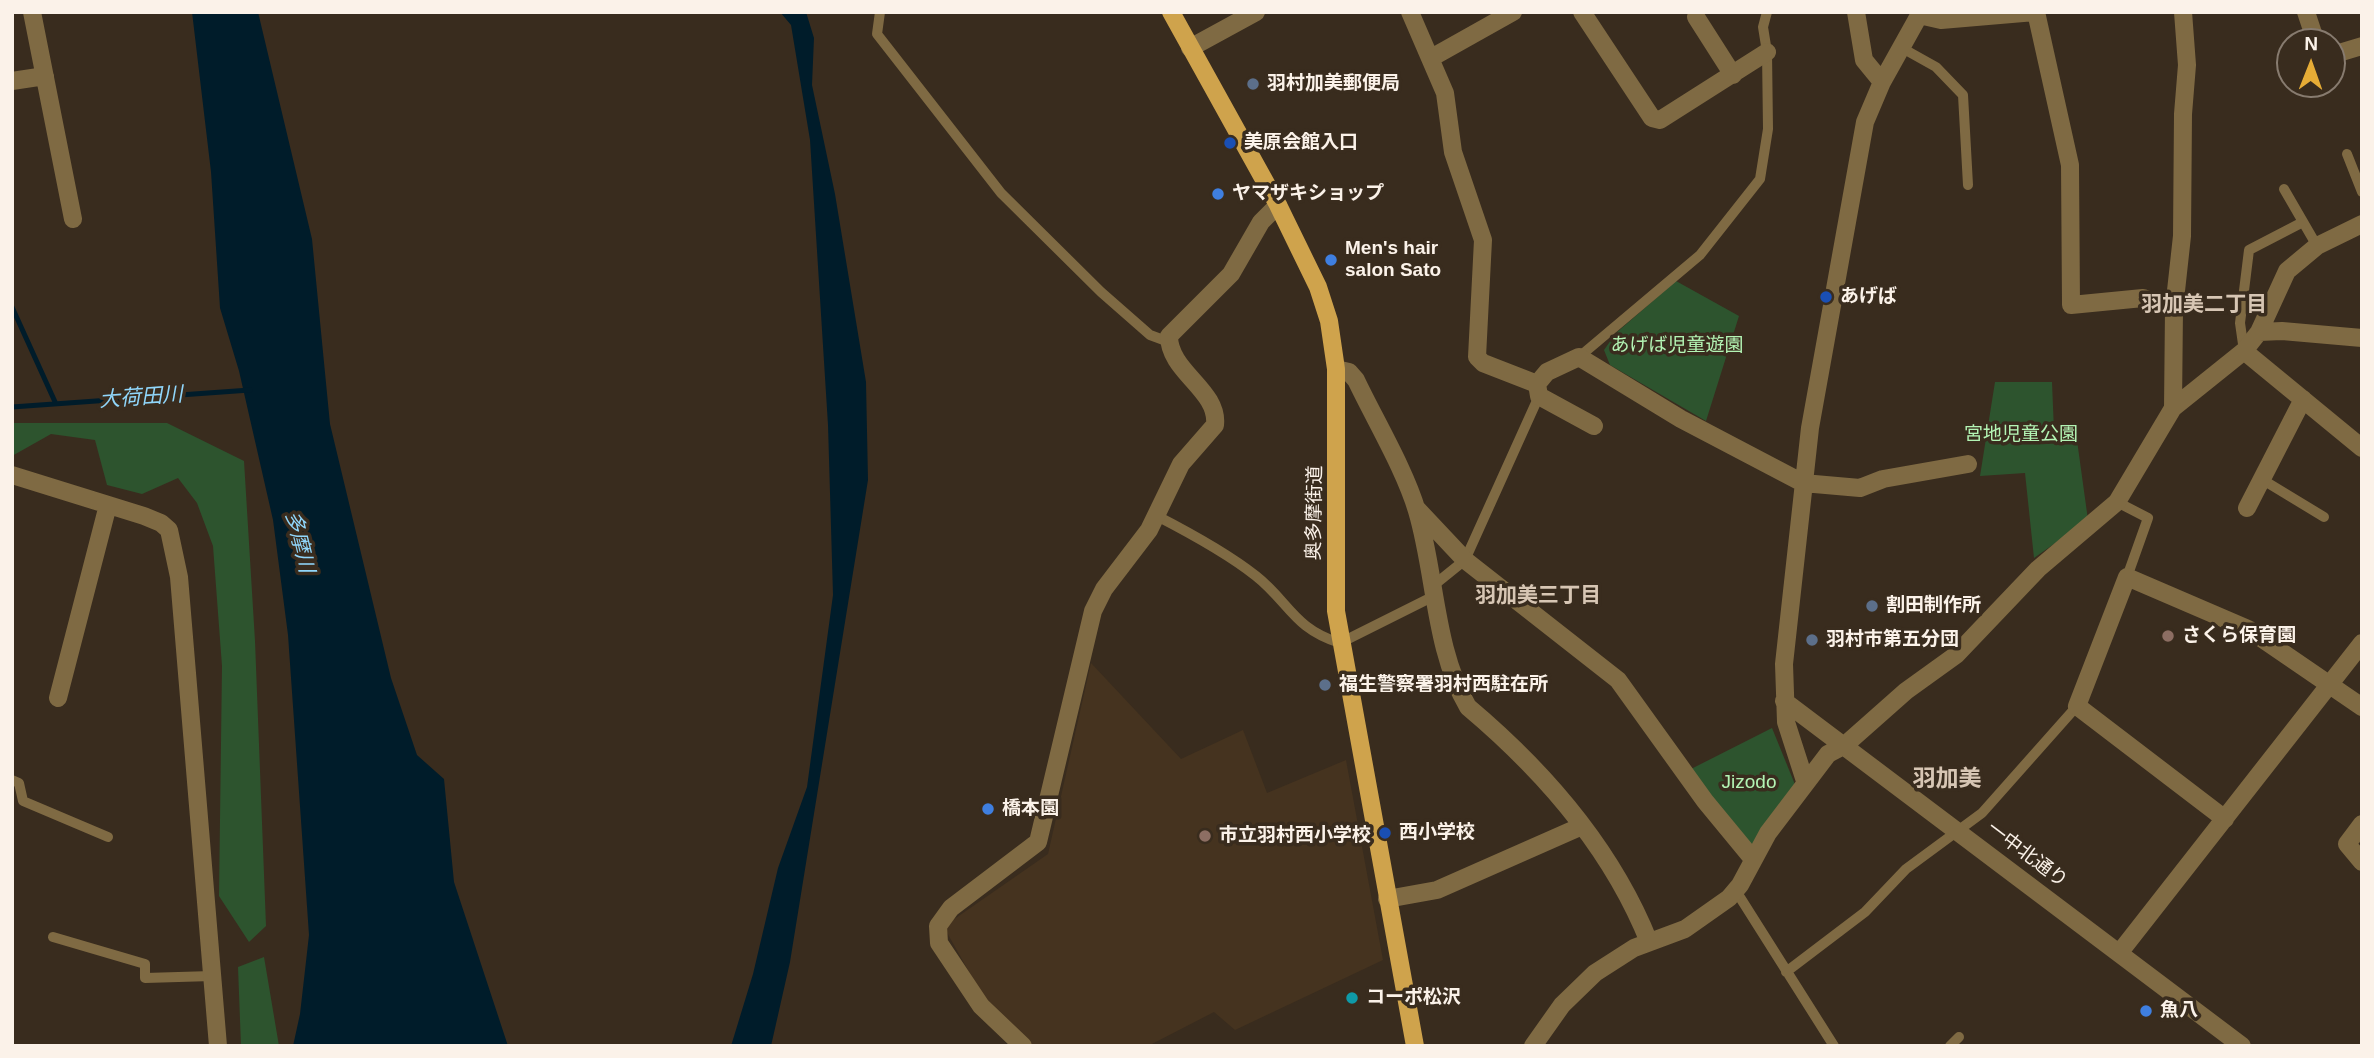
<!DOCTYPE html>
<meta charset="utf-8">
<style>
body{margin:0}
#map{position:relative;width:2374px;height:1058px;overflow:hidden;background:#392c1e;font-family:Helvetica,sans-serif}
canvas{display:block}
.frame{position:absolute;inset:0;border:14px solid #fbf2e9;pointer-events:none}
.north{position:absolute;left:2276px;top:28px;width:70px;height:70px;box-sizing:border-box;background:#392c1e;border:2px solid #877b6f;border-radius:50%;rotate:1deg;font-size:19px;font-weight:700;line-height:28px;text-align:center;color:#fbf2e9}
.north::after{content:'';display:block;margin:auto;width:24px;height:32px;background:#e6ac36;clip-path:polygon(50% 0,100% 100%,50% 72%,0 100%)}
</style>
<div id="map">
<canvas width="2374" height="1058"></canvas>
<div class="frame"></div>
<div class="north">N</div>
</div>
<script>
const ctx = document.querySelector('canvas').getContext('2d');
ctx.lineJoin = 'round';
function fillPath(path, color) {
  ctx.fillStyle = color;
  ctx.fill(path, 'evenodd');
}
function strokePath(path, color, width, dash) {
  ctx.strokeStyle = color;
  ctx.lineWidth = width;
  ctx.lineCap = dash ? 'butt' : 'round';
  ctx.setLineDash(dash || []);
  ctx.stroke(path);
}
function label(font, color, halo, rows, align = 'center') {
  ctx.font = font + ' Helvetica,"Noto Sans JP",sans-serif';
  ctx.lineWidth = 7;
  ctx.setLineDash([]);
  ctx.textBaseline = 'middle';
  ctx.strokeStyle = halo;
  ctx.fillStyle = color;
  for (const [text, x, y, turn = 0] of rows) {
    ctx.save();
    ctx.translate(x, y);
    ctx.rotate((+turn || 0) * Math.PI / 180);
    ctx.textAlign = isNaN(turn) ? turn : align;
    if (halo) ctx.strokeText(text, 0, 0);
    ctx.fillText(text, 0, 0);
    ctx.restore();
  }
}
fillPath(new Path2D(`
 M1091 663 1181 759 1243 730 1267 793 1346 760 1383 960 1235 1030 1214 1012 1148 1046H1031L987 1004 945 929 953 920 1048 854Z`), '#45331f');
fillPath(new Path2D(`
 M1676 281 1739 316 1706 421 1610 365 1604 350 1616 333Z
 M1995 382H2052L2054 431 2076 433 2088 520 2034 558 2025 473 1980 476Z
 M12 423H167L244 461 255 641 266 926 249 942 219 896 222 666 213 546 197 503 178 478 142 494 107 485 95 440 51 434 12 456Z
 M1772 728 1796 787 1748 850 1691 769Z
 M264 957 279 1046H241L238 967Z`), '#2d542e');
fillPath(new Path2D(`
 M192 12H258L312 239 330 424 391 678 417 755 444 779 454 882 508 1046H293L300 1014 309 935 288 635 273 520 239 371 220 308 211 172Z
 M780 12H806L814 38 812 85 835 194 866 382 868 480 790 962 771 1046H731L753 974 778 868 807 787 833 595 828 425 810 140 791 25Z`), '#001c2a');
strokePath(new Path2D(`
 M12 307 56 404
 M12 407 250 390`), '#001c2a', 5);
strokePath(new Path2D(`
 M880 12 877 34 1001 193 1101 292 1150 335 1169 342
 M1902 48 1936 67 1963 95 1968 185
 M2347 154 2362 192
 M2284 189 2317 246
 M2244 351 2240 323 2249 250 2303 222
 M1579 357 1700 255 1760 179 1768 129 1767 52 1763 27 1767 12
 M2263 480 2324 517
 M2117 502 2148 518 2127 577
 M1157 516C1190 533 1227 553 1256 576 1289 602 1294 629 1340 643L1436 595
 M1434 585 1465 560 1539 396
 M12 780 19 783 23 801 108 837
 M1736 891 1834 1046
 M53 937 145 964V978L212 976
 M1786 972 1865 912 1906 869 1982 813 2077 706
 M1950 1046 1959 1037`), '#7f6a43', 10);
strokePath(new Path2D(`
 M32 12 73 219
 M1410 12 1445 93 1453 152 1483 240 1477 357 1483 363 1537 384 1539 396 1594 426
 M1582 12 1652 118 1660 120 1767 52
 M1856 12 1864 60 1882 82
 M2036 12 2070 165 2071 305 2143 298 2174 309
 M2306 12 2316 42
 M1919 15 1941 20 2035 12
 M1696 17 1733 75
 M1190 48 1256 12
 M2332 55 2362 46
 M1431 58 1513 12
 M12 81 45 76
 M2259 332 2282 331 2362 338
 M2244 351 2362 448
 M1336 369 1349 372 1356 380C1375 420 1405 470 1417 511 1436 575 1434 649 1468 707 1544 771 1612 849 1649 942
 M1537 384 1547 372 1579 357 1681 419 1803 483 1860 488 1883 479 1968 464
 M2173 408 2174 309 2182 236 2183 114 2187 65 2183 12
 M12 475 144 516 161 523 169 530 179 577 218 1046
 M2247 508 2303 399
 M1417 509 1465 560 1618 680 1705 801 1752 858
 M58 698 108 505
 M1784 701 2242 1046
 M1805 781 1786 722 1784 664 1810 428 1865 122 1882 82 1921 12
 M2225 819 2077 706 2127 577 2248 629 2362 707
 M2362 824 2347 844 2362 862
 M1387 899 1437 890 1582 826
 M2120 952 2362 643
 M1023 1046 981 1006 939 943 938 926 951 908 1038 842 1093 611 1104 589 1149 530 1181 464 1215 425C1219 390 1169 372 1169 336L1231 274 1261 222 1278 205
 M1533 1046 1562 1005 1595 973 1634 948 1685 929 1729 898 1740 885 1768 833 1828 754 1845 745 1906 691 1956 655 2038 569 2117 502 2173 408 2244 351 2259 332 2287 271 2317 246 2362 224`), '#7f6a43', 18);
strokePath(new Path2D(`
 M1171 12 1278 205 1318 287 1329 321 1336 369V611L1415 1046`), '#cfa34c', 18);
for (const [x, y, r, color] of [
 [1253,84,7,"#5c6f8a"],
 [1230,143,7,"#1a4fb4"],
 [1218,194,7,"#3f7fe0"],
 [1331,260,7,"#3f7fe0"],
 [1826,297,7,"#1a4fb4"],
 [1872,606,7,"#5c6f8a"],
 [2168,636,7,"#8d6e63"],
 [1812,640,7,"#5c6f8a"],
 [1325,685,7,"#5c6f8a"],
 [988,809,7,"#3f7fe0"],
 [1385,833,7,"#1a4fb4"],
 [1205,836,7,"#8d6e63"],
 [1352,998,7,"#0f9aa8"],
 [2146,1011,7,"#3f7fe0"]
]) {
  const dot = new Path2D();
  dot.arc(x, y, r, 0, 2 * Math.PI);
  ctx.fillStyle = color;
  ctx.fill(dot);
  strokePath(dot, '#392c1e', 2.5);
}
label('bold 19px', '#fbf2e9', '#392c1e', [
 ["羽村加美郵便局",1267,84],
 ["美原会館入口",1244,143],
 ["ヤマザキショップ",1232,194],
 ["Men's hair",1345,249],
 ["salon Sato",1345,271],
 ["あげば",1840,297],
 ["割田制作所",1886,606],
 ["さくら保育園",2182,636],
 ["羽村市第五分団",1826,640],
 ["福生警察署羽村西駐在所",1339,685],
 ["橋本園",1002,809],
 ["西小学校",1399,833],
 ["市立羽村西小学校",1219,836],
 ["コーポ松沢",1366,998],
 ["魚八",2160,1011]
], 'left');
label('19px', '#b3f4b4', '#392c1e', [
 ["あげば児童遊園",1677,346],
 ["宮地児童公園",2021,435],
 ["Jizodo",1749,783]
]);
label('19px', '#fbf2e9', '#392c1e', [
 ["奥多摩街道",1315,513,-89],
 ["一中北通り",2027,855,37]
]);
label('bold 21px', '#d7c6b4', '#392c1e', [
 ["羽加美二丁目",2204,305],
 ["羽加美三丁目",1538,596]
]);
label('italic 21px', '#90d6fa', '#392c1e', [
 ["大荷田川",141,398,-4],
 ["多摩川",299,542,76]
]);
label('bold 23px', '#d7c6b4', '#392c1e', [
 ["羽加美",1947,780]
]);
</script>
